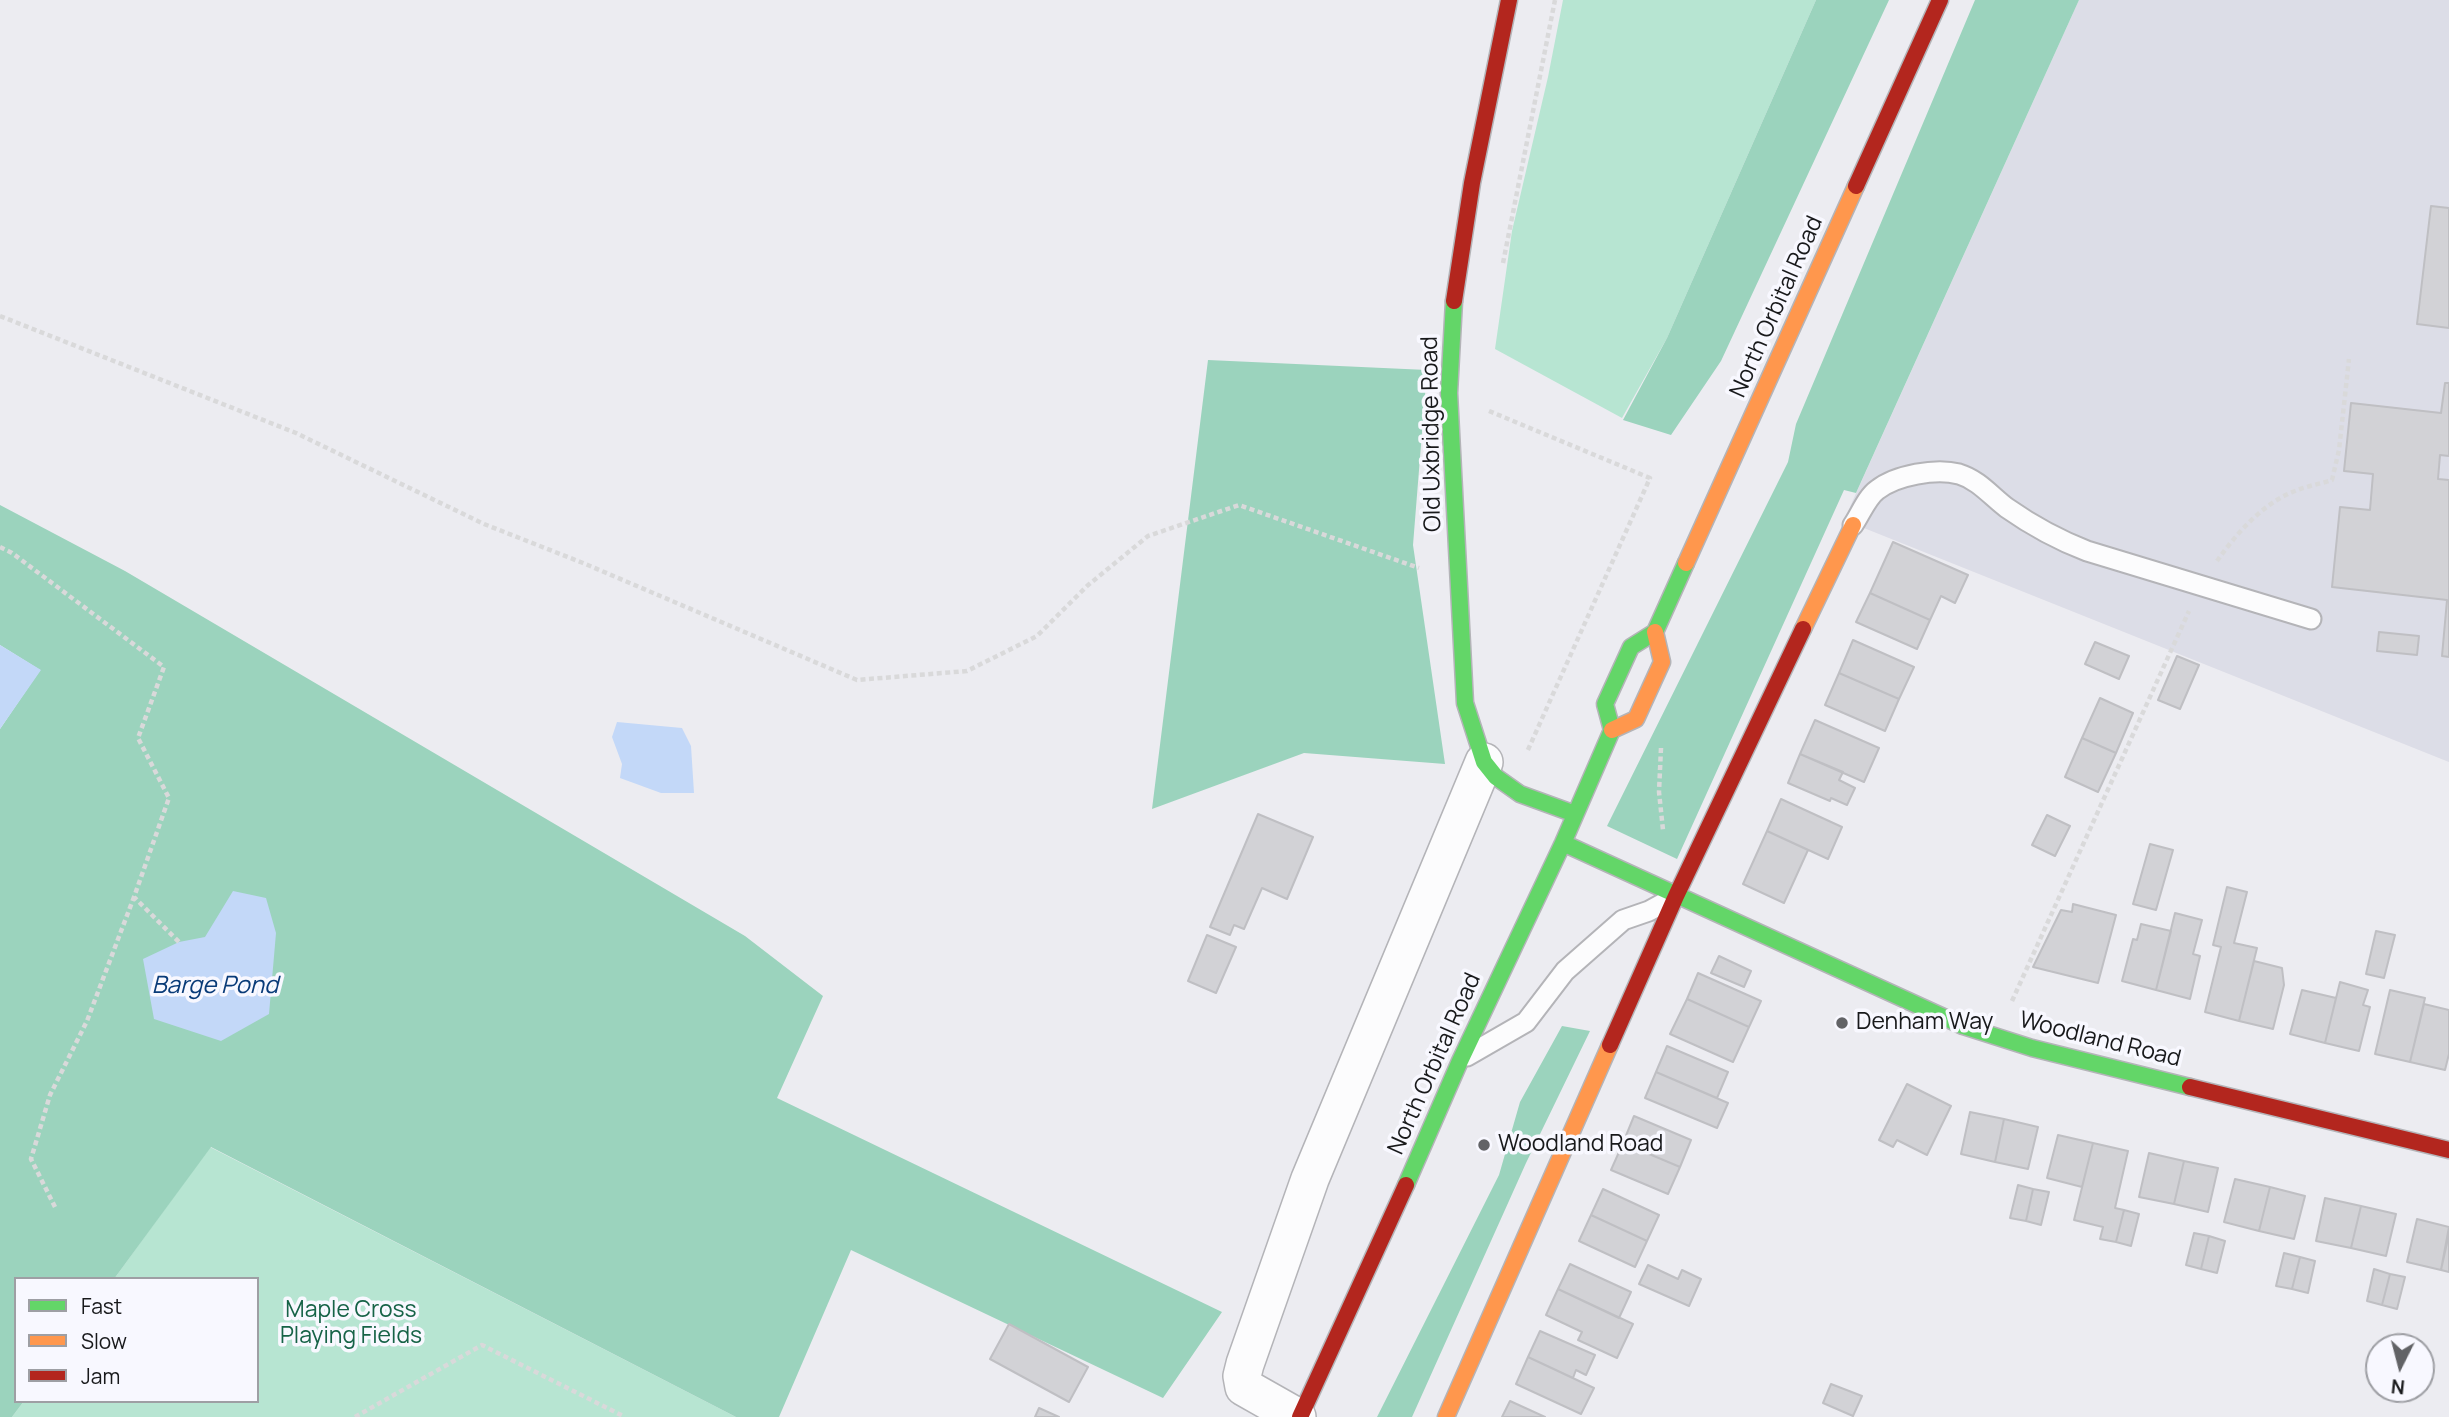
<!DOCTYPE html>
<style>
body{margin:0}
#map{position:relative;width:2449px;height:1417px;overflow:hidden;background:#ececf1;font-family:Manrope,sans-serif}
canvas{display:block}
.legend{position:absolute;left:14px;top:1277px;width:245px;height:126px;box-sizing:border-box;background:#f8f8ff;border:2px solid #9e9fa4;margin:0;padding:9px 12px;list-style:none;font-size:21px;color:#18191b}
.legend li{display:flex;align-items:center;gap:14px;height:35px}
.legend b{width:35px;border:2px solid #9e9fa4}
.north{position:absolute;left:2365px;top:1333px;width:70px;height:70px;box-sizing:border-box;background:#f8f8ff;border:2px solid #9e9fa4;border-radius:50%;rotate:186deg;font-size:19px;font-weight:700;line-height:28px;text-align:center;color:#18191b}
.north::after{content:'';display:block;margin:auto;width:24px;height:32px;background:#626366;clip-path:polygon(50% 0,100% 100%,50% 72%,0 100%)}
</style>
<div id="map">
<canvas width="2449" height="1417"></canvas>
<ul class="legend">
<li><b style="height:9px;background:#63d668"></b>Fast</li>
<li><b style="height:9px;background:#ff974d"></b>Slow</li>
<li><b style="height:9px;background:#b3261e"></b>Jam</li>
</ul>
<div class="north">N</div>
</div>
<script>
const ctx = document.querySelector('canvas').getContext('2d');
ctx.lineJoin = 'round';
function fillPath(path, color) {
  ctx.fillStyle = color;
  ctx.fill(path, 'evenodd');
}
function strokePath(path, color, width, dash) {
  ctx.strokeStyle = color;
  ctx.lineWidth = width;
  ctx.lineCap = dash ? 'butt' : 'round';
  ctx.setLineDash(dash || []);
  ctx.stroke(path);
}
function label(font, color, halo, rows, align = 'center') {
  ctx.font = font + ' Manrope,sans-serif';
  ctx.lineWidth = 7;
  ctx.setLineDash([]);
  ctx.textBaseline = 'middle';
  ctx.strokeStyle = halo;
  ctx.fillStyle = color;
  for (const [text, x, y, turn = 0] of rows) {
    ctx.save();
    ctx.translate(x, y);
    ctx.rotate((+turn || 0) * Math.PI / 180);
    ctx.textAlign = isNaN(turn) ? turn : align;
    if (halo) ctx.strokeText(text, 0, 0);
    ctx.fillText(text, 0, 0);
    ctx.restore();
  }
}
fillPath(new Path2D(`
 M2079 0H2449V762L1844 520Z`), '#dcdde7');
fillPath(new Path2D(`
 M1563 0H1816L1667 338 1622 418 1495 349 1512 231 1548 77Z
 M210 1147 736 1417H12L24 1401H257V1279H114Z`), '#b7e5d2');
fillPath(new Path2D(`
 M1816 0H1889L1721 361 1671 435 1623 420 1667 338Z
 M1975 0H2079L1856 493 1844 490 1677 859 1607 826 1788 462 1796 424Z
 M1208 360 1427 370 1413 545 1445 764 1304 753 1152 809Z
 M0 505 125 571 745 936 823 996 777 1098 1222 1312 1163 1398 851 1250 779 1417H736L211 1147 114 1279H16V1401H24L12 1417H0V729L40 670 0 645Z
 M1562 1026 1590 1031 1526 1163 1412 1417H1377L1499 1175 1520 1102Z`), '#9bd3bd');
fillPath(new Path2D(`
 M0 645 41 670 0 729Z
 M617 722 682 728 691 746 694 793H661L620 778 622 764 612 737Z
 M233 891 266 898 276 933 269 1014 221 1041 154 1019 143 959 179 942 205 937Z`), '#c3d8f8');
const building = new Path2D(`
 M2431 206 2449 208V328L2417 324Z
 M2445 383H2449V456L2440 455 2438 479 2449 480V657L2442 656 2447 600 2332 587 2340 507 2370 510 2373 474 2344 471 2351 403 2441 413Z
 M1893 542 1968 575 1955 603 1941 596 1930 620 1870 593Z
 M1870 593 1930 620 1917 649 1856 622Z
 M2379 632 2419 636 2417 655 2377 651Z
 M1853 640 1914 667 1899 699 1839 673Z
 M2095 642 2129 656 2119 679 2085 664Z
 M2177 656 2199 665 2180 709 2158 700Z
 M1839 673 1899 699 1885 731 1825 705Z
 M2100 698 2133 713 2116 753 2082 738Z
 M1815 720 1879 748 1864 782 1800 754Z
 M2082 738 2116 753 2098 792 2065 777Z
 M1800 754 1843 772 1839 780 1855 788 1847 805 1831 798 1830 801 1788 783Z
 M1781 799 1842 827 1828 859 1767 831Z
 M1258 814 1313 837 1287 899 1262 888 1244 929 1234 925 1230 935 1210 927Z
 M2047 815 2070 826 2055 856 2032 845Z
 M1767 831 1808 850 1784 903 1743 884Z
 M2150 844 2173 850 2156 910 2133 904Z
 M2227 887 2247 892 2234 943 2257 948 2239 1021 2205 1012 2221 947 2213 945Z
 M2073 904 2116 915 2098 983 2033 967 2061 910 2072 912Z
 M2175 913 2202 920 2193 954 2200 956 2190 999 2156 990Z
 M2141 924 2171 931 2156 990 2122 981 2133 939 2137 940Z
 M2376 931 2395 935 2384 978 2366 974Z
 M1207 935 1236 947 1216 993 1188 981Z
 M1719 956 1751 971 1744 987 1711 973Z
 M2254 961 2282 968 2284 985 2273 1029 2239 1021Z
 M1698 973 1761 1001 1749 1027 1687 999Z
 M2340 982 2368 990 2363 1005 2370 1007 2359 1051 2325 1043Z
 M2302 990 2336 998 2325 1043 2290 1034Z
 M2390 990 2425 998 2410 1062 2375 1054Z
 M1687 999 1749 1027 1733 1062 1670 1034Z
 M2424 1004 2449 1010V1054L2445 1070 2410 1062Z
 M1667 1046 1728 1072 1717 1098 1656 1072Z
 M1656 1072 1728 1103 1717 1128 1645 1098Z
 M1907 1084 1951 1106 1927 1155 1897 1140 1893 1147 1879 1140Z
 M1970 1112 2004 1119 1995 1162 1961 1154Z
 M1634 1116 1691 1140 1680 1167 1623 1143Z
 M2004 1119 2038 1127 2028 1169 1995 1162Z
 M2058 1135 2093 1143 2082 1187 2047 1178Z
 M1623 1143 1680 1167 1668 1194 1611 1170Z
 M2093 1143 2128 1151 2115 1208 2124 1210 2116 1242 2100 1239 2103 1227 2074 1220Z
 M2149 1153 2184 1161 2174 1204 2139 1197Z
 M2184 1161 2218 1168 2208 1212 2174 1204Z
 M2235 1179 2270 1187 2259 1231 2224 1222Z
 M2018 1185 2033 1189 2026 1221 2010 1218Z
 M2270 1187 2305 1196 2294 1239 2259 1231Z
 M1603 1189 1659 1215 1647 1241 1591 1215Z
 M2033 1189 2049 1192 2041 1225 2026 1221Z
 M2325 1198 2361 1206 2351 1248 2316 1241Z
 M2361 1206 2396 1214 2386 1256 2351 1248Z
 M2124 1210 2139 1214 2131 1246 2116 1242Z
 M1591 1215 1647 1241 1635 1267 1579 1241Z
 M2417 1219 2449 1227 2441 1270 2407 1262Z
 M2194 1233 2209 1236 2201 1269 2186 1265Z
 M2449 1234V1272L2441 1270Z
 M2209 1236 2225 1241 2217 1273 2201 1269Z
 M2284 1253 2300 1257 2292 1289 2276 1286Z
 M2300 1257 2315 1261 2308 1293 2292 1289Z
 M1570 1264 1631 1292 1619 1318 1558 1289Z
 M1648 1265 1678 1279 1682 1270 1701 1279 1689 1306 1639 1284Z
 M2374 1269 2390 1274 2382 1305 2367 1301Z
 M2390 1274 2405 1277 2397 1309 2382 1305Z
 M1558 1289 1633 1324 1617 1358 1578 1340 1582 1332 1546 1315Z
 M1009 1324 1088 1367 1069 1402 990 1359Z
 M1540 1331 1595 1355 1586 1375 1576 1370 1573 1378 1528 1357Z
 M1528 1357 1594 1388 1581 1414 1516 1384Z
 M1831 1384 1862 1396 1853 1416 1823 1403Z
 M1510 1401 1545 1417H1502Z
 M1039 1408 1059 1417H1035Z`);
fillPath(building, '#d2d2d6');
strokePath(building, '#bfbfc3', 2);
const lane = new Path2D(`
 M1853 525C1860 515 1867 497 1877 490 1896 475 1936 468 1959 474 1979 480 1992 497 2007 508 2034 527 2056 539 2087 551L2311 619
 M1467 1056 1526 1022 1565 971 1623 920 1649 911 1669 900`);
const street = new Path2D(`
 M1297 1417 1244 1387 1242 1376 1245 1364 1310 1179 1484 762`);
const fast = new Path2D(`
 M1454 301 1449 393 1465 703 1484 762 1496 777 1520 794 1575 814
 M1563 843 1963 1026 2032 1048 2190 1087
 M1406 1185 1460 1061 1563 843 1612 730 1605 704 1631 647 1655 632 1686 563`);
const slow = new Path2D(`
 M1686 563 1856 186
 M1803 629 1853 525
 M1612 730 1636 719 1662 662 1655 632
 M1446 1417 1610 1045`);
const jam = new Path2D(`
 M1856 186 1940 0
 M1454 301 1472 183 1509 0
 M1610 1045 1676 896 1803 629
 M2190 1087 2449 1150
 M1300 1417 1406 1185`);
strokePath(lane, '#b4b4b8', 23);
strokePath(street, '#b4b4b8', 40);
strokePath(fast, '#b4b4b8', 19);
strokePath(slow, '#b4b4b8', 19);
strokePath(jam, '#b4b4b8', 19);
strokePath(new Path2D(`
 M1503 263 1555 0
 M0 316 296 433 484 524 583 563 857 680 967 671 1037 636 1087 586 1148 536 1239 505 1419 568
 M1489 411 1650 478 1527 752
 M0 547 12 553 164 667 138 738 169 798 134 897 179 942
 M2217 561C2236 534 2263 503 2295 491 2307 486 2320 484 2332 480L2339 450 2349 359
 M1661 748 1659 792 1663 830
 M2012 1001 2189 611
 M55 1207 31 1159 50 1095 87 1021 134 897
 M355 1417 482 1345 625 1417`), '#d9d9da', 4.5, [5, 3.5]);
strokePath(lane, '#fcfcfd', 19);
strokePath(street, '#fcfcfd', 37);
strokePath(fast, '#63d668', 16);
strokePath(slow, '#ff974d', 16);
strokePath(jam, '#b3261e', 16);
for (const [x, y, r, color] of [
 [1842,1023,7,"#626366"],
 [1484,1145,7,"#626366"]
]) {
  const dot = new Path2D();
  dot.arc(x, y, r, 0, 2 * Math.PI);
  ctx.fillStyle = color;
  ctx.fill(dot);
  strokePath(dot, '#f8f8ff', 2.5);
}
label('23px', '#18191b', '#f8f8ff', [
 ["North Orbital Road",1777,307,-66],
 ["Old Uxbridge Road",1432,434,-91],
 ["Woodland Road",2100,1040,14],
 ["North Orbital Road",1435,1064,-66]
]);
label('23px', '#18191b', '#f8f8ff', [
 ["Denham Way",1856,1023],
 ["Woodland Road",1498,1145]
], 'left');
label('23px', '#166347', '#f8f8ff', [
 ["Maple Cross",351,1311],
 ["Playing Fields",351,1337]
]);
label('italic 24px', '#093b78', '#f8f8ff', [
 ["Barge Pond",215,986]
]);
</script>
